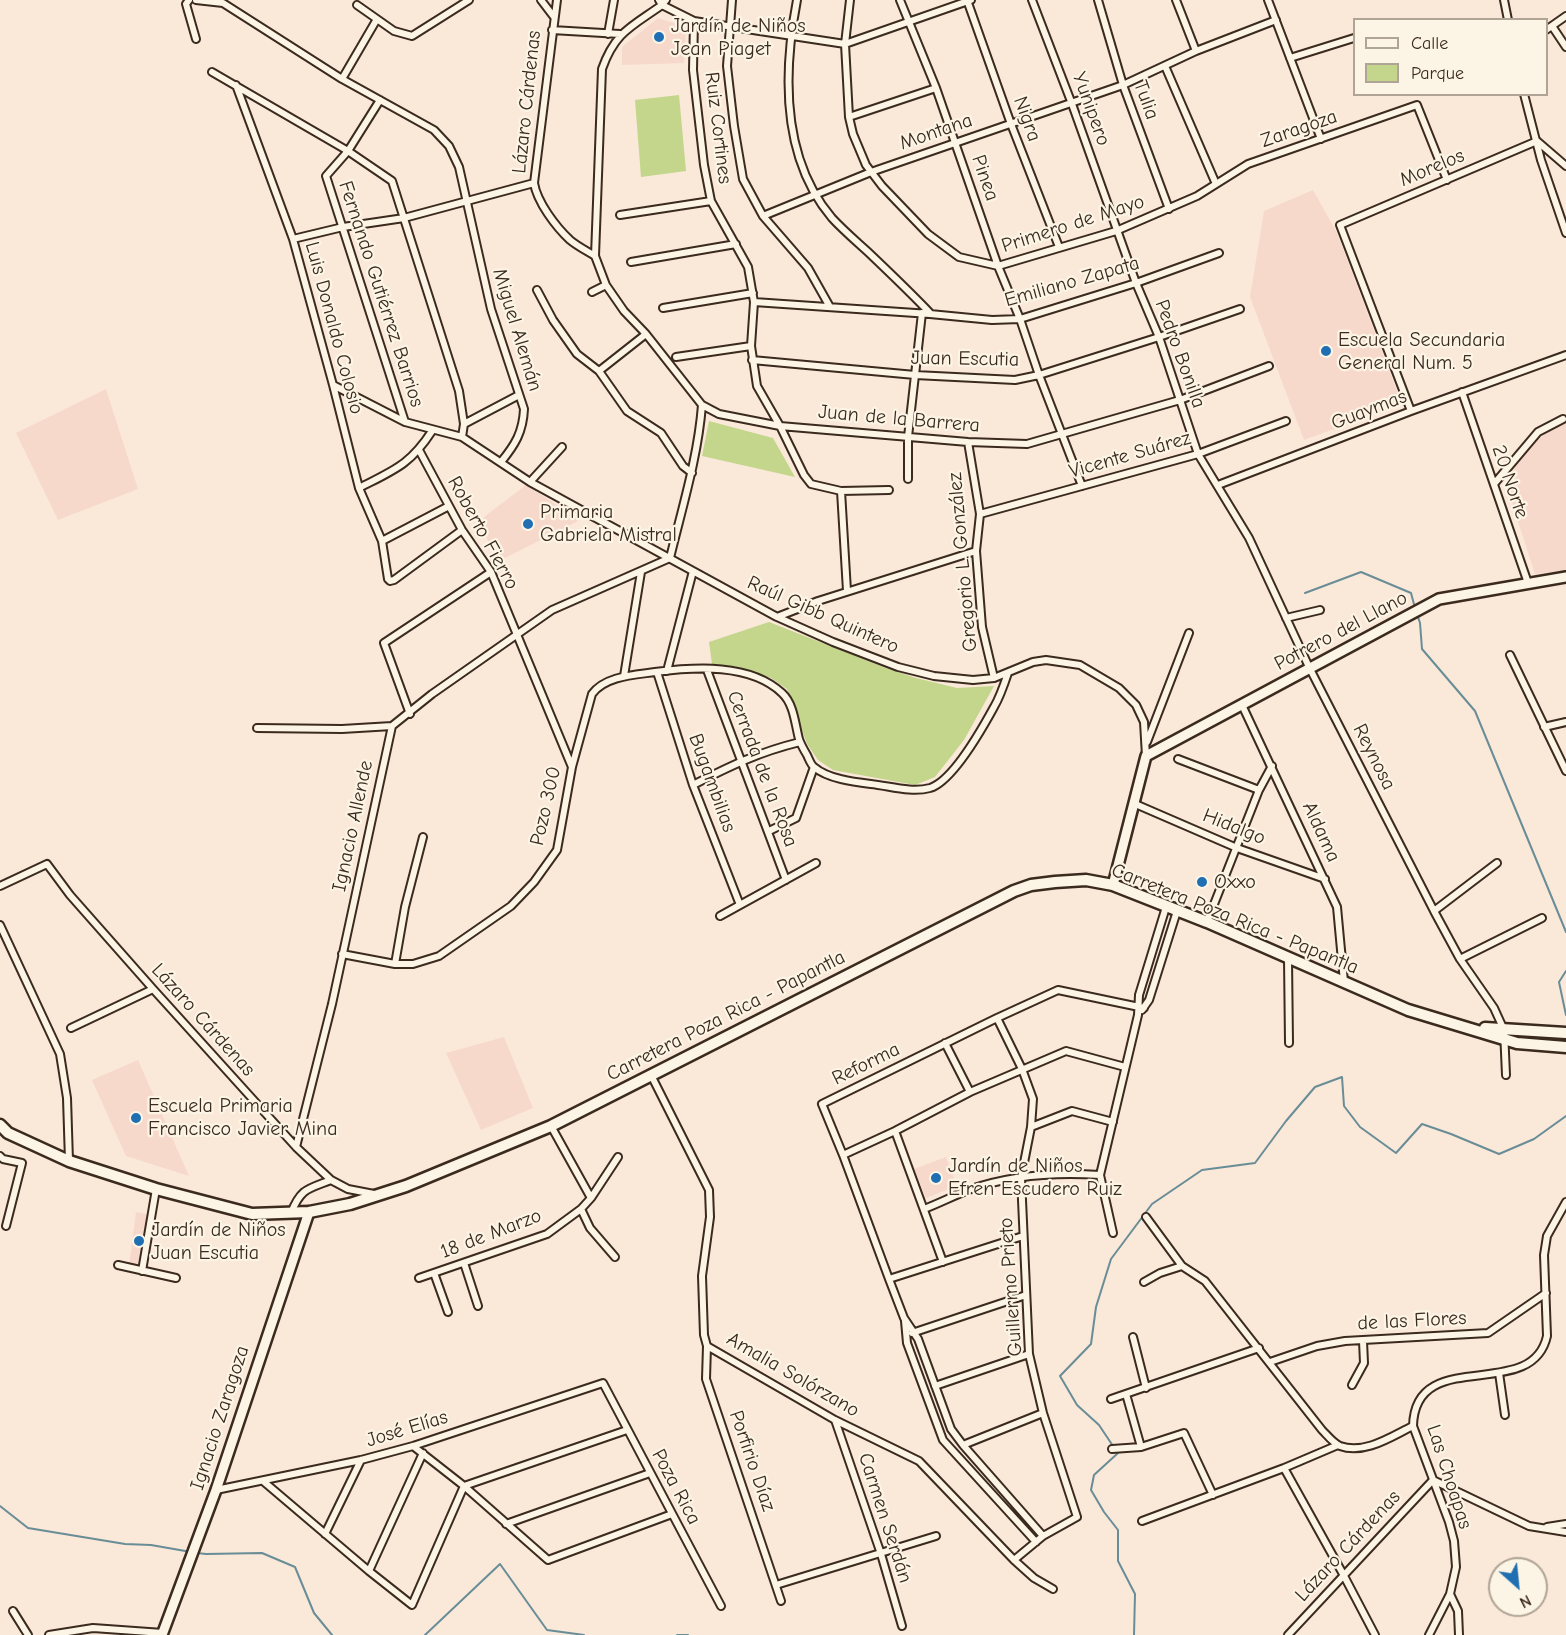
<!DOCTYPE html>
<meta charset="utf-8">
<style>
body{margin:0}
#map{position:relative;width:1566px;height:1635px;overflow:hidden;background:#fae8d9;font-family:"Comic Neue",sans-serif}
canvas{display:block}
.legend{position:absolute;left:1353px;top:18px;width:195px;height:78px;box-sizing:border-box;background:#fcf5e5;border:2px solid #afa495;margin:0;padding:8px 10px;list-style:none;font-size:18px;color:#3b2a1e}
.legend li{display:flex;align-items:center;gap:12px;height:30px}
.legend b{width:30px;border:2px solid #afa495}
.north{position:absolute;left:1488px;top:1557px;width:60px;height:60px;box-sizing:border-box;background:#fcf5e5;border:2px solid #afa495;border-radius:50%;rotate:153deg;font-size:16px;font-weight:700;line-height:24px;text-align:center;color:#3b2a1e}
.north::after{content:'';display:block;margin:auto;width:21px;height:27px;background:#1f6fb2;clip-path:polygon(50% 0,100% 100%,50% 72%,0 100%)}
</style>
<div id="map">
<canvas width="1566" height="1635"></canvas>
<ul class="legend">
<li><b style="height:8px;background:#fcf5e5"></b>Calle</li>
<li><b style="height:16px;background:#c3d68b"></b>Parque</li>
</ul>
<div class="north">N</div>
</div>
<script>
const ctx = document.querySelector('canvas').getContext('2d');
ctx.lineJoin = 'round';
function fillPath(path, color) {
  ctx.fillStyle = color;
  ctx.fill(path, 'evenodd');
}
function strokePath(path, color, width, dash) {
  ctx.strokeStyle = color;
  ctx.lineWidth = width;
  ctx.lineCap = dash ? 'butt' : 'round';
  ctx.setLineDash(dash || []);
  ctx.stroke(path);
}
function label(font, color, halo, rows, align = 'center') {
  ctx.font = font + ' "Comic Neue",sans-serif';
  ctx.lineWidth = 4.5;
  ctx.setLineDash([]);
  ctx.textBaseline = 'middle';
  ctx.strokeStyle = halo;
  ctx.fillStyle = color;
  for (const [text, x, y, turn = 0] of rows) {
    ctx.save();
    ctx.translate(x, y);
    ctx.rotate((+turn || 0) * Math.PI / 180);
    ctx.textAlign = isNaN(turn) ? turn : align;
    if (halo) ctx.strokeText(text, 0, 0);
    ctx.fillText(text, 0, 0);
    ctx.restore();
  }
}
fillPath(new Path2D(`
 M658 18 686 27 684 63 622 65V47Z
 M1313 190 1337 233 1402 404 1304 440 1250 297 1264 211Z
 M106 389 138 489 58 520 16 433Z
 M1566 419V570L1535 574 1505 482 1530 445Z
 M526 485 580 520 497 562 482 527 484 517Z
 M504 1037 533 1108 481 1130 446 1053Z
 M138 1060 189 1176 126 1156 92 1080Z
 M946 1157 957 1186 926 1198 914 1169Z
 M136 1212 150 1215 141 1267 129 1266Z`), '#f7d9cb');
fillPath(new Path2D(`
 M679 95 686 171 641 177 635 100Z
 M709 421 773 438 795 477 702 456Z
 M769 622 886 668 916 678 957 688 994 686 964 740 935 777 915 785 833 770 818 760 807 744 787 689 771 678 739 667 712 664 709 642Z`), '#c3d68b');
strokePath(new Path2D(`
 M1305 593 1361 572 1411 593 1415 608
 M1417 614 1420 623 1422 649 1475 711 1566 932
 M1566 971 1559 982 1566 1015
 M1113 1446 1099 1425 1077 1405 1060 1376 1091 1344 1096 1307 1111 1259 1152 1204 1202 1170 1255 1163 1286 1121 1315 1087 1342 1077 1344 1106 1360 1127 1396 1153 1422 1124 1451 1134 1499 1154 1534 1139 1566 1116
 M1117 1451 1118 1453 1094 1475 1091 1490 1104 1512 1118 1530V1561L1135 1594 1134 1635
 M0 1506 28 1528 125 1544 151 1545 191 1552
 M197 1553 206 1554 262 1553 295 1567 314 1613 332 1635
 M425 1635 500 1564 547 1630 584 1635
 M677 1635H688`), '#698d97', 2);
const street = new Path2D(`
 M189 0 186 4 196 39
 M196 0 223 3 342 79 434 130 449 146 459 167 491 309 524 409C523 432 515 445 501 462
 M541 0 554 17
 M557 0 534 183C537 202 556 227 570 240 577 246 587 251 595 256
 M659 0 662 5 694 21 845 44 971 0
 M666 0 662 5C631 27 615 32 602 69L595 256 606 285 624 311 646 334 702 405 719 414 780 426 968 442 1027 444 1180 400 1269 366
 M732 0 727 66 734 126 743 179 763 216 808 268 830 307
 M797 0C783 73 781 158 832 218 843 230 856 241 868 252 889 272 910 292 930 313
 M850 0 845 44 849 117 853 134 866 165 882 186 928 234 959 257 998 266 1116 231 1197 196 1248 164 1417 105 1447 180
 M900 0 936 88 998 266 1020 319 1039 375 1082 486
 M967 0 1011 124 1059 247
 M1032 0 1072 104 1136 283 1159 337 1198 454 1249 538 1309 667 1434 911 1460 959 1494 1008 1504 1030 1506 1075
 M1098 0 1123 85 1169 209
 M1176 0 1196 51
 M1268 0 1321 139
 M1504 0 1508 20
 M357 5 394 31 412 36 469 0
 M694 21 693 70 704 165 711 201 748 267 754 302 751 346 757 386 780 426 804 475 811 484 841 491 889 490
 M1552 26 1566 47
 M552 30 620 34
 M1546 30 1566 16
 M608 34 614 0
 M1290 58 1354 38
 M1165 66 1216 184
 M212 72 348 151 392 181 459 391 464 424 462 437
 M342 79 377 19
 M236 85 293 239 333 385 359 488 382 541 388 579 390 581 394 580 462 530
 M1524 94 1541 160 1566 233
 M380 100 348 151 326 176 405 422
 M849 117 936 88
 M1537 141 1566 166
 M620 215 711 201
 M763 216 871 172 1123 85 1196 51 1276 20
 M293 239 343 227 404 218 534 183
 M631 262 736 244
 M537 290 553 320 577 354 599 371 627 411 661 433 683 466 692 473
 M592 292 606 285
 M754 302 930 314 992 320 1020 319 1136 283 1219 253
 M663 308 753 293
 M676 357 751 346
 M752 360 915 375 1015 380 1039 375 1159 337 1240 309
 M599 371 646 334
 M333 385 405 422 462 437 530 482 777 617 833 642 898 667 934 676 973 680 994 678 1033 662 1046 660 1080 665 1119 688 1136 705 1144 722 1146 756
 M1462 392 1528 583
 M1411 411 1340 225 1537 141
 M464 424 519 395
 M968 442 980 514 976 551 982 627 994 678
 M419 450 462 530 491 572 572 767
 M908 479V437L922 313
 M530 482 562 447
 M1494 484 1538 432 1563 419
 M1218 485 1411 411 1566 355
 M359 488C394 470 410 465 432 431
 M841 491 847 591
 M980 514 1198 454 1286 421
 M382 541 449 506
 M777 617 818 601 976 551
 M1286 618 1320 610
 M1510 655 1566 771
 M707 670 786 880
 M667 671 693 571
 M657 672 693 785 740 905
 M624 676 641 572
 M1242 705 1337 907 1344 982
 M410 714 384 643 491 572
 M1544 727 1566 722
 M257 728 342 729 392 726
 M1147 742 1189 633
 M1178 759 1259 790
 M693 785C730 766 759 752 800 742
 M1133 803 1237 848 1325 879
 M769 831 796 818 814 767
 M0 886 47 864 70 895 153 989 296 1147 331 1180 348 1189 374 1194
 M1434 911 1497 863
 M720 916 816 863
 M1207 922 1259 790 1272 766
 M0 925 60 1054 67 1098 69 1161
 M342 954 395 964H413L439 956 511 906 534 882 557 850 572 767 592 694C605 676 634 675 655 672 695 667 750 663 782 693 794 704 795 724 799 739 801 745 804 750 807 755 809 759 811 765 814 767 828 779 854 782 871 784 890 786 911 793 930 788 953 781 982 729 994 707 1000 697 1004 685 1008 673
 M1288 959 1289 1043
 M1460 959 1542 918
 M395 964 405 907 423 837
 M1142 1010 1149 1000 1177 911
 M997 1018 1022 1069 1033 1099 1031 1127 1021 1178 1029 1354 1043 1413 1077 1517 1043 1536 1014 1560
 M71 1028 153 989
 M945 1043 970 1092
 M651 1075 709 1190 710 1217 702 1276 704 1335 707 1346 835 1420 919 1461 1014 1560 1034 1578 1053 1589
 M551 1126 591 1198
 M1031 1127 1072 1111 1113 1122
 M895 1131 943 1262
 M296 1147 332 1004 392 726 432 694 552 610 670 558C682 508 698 457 702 405
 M843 1155 895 1131 970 1092 1066 1051 1125 1067
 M0 1156 3 1159 22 1163 6 1226
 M581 1209 590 1228 615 1257
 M924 1209C940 1203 955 1195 971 1189 1012 1175 1057 1172 1100 1175
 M291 1213C301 1188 308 1189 331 1180
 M1146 1217 1182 1266 1205 1281 1322 1430C1327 1435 1333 1443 1340 1446 1365 1455 1392 1436 1413 1426
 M1113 1233 1100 1175 1138 1015 1139 995 1166 907
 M464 1263 478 1306
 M118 1265 176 1278
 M142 1271 156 1189
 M434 1273 448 1312
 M419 1278 547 1234 581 1209 591 1198 618 1157
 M889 1279 1023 1236
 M1144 1282 1160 1273 1182 1266
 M905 1321 907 1343 943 1440 1036 1542
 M912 1333 1026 1295
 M1133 1337 1146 1388
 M707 1346 706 1379 781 1601
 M1270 1362 1317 1346 1345 1341 1488 1333 1546 1293
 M1499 1373 1505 1415
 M1352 1385 1364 1363 1363 1341
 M935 1386 1029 1354
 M1126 1394 1141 1447
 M1111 1399 1259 1348
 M835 1420 881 1554 902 1626
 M963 1445 1043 1413
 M413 1446 464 1486 548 1560 672 1514
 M1112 1449 1141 1447 1184 1433 1213 1495
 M1284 1468 1343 1574 1375 1635
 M263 1481 369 1571 412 1605 464 1486 627 1430
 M216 1490 361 1460 413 1446 603 1383 721 1606
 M1142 1521 1284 1468 1338 1445
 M506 1524 650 1473
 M1547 1527 1566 1524
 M325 1534 361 1460
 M1043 1536 963 1445 951 1429 918 1339 904 1318 889 1279 843 1155 822 1104 997 1018 1058 990 1144 1008
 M369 1571 423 1453
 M776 1585 936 1536
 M1450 1594 1458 1611 1459 1635
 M13 1611 28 1635
 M49 1635 93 1628 163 1633
 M1288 1635 1433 1480 1529 1526 1566 1532
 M1429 1635 1450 1594 1456 1567 1454 1541 1449 1522 1413 1426C1415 1344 1532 1404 1547 1336L1544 1255 1547 1236 1566 1202`);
const secondary = new Path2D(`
 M1113 885 1146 756 1439 599 1566 577
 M162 1635 216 1490 309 1212`);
const primary = new Path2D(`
 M1485 1028 1566 1033
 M0 1125 8 1133 69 1161 156 1189 252 1214 309 1212 350 1204 406 1186 551 1126 1014 891 1031 885 1055 882 1086 880 1113 885 1207 922 1408 1010 1517 1043 1566 1047`);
strokePath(street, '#3b2a1e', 10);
strokePath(secondary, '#3b2a1e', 14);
strokePath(primary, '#3b2a1e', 15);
strokePath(street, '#fcf5e5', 6);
strokePath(secondary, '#fcf5e5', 9);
strokePath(primary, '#fcf5e5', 10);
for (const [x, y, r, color] of [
 [659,37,6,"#1f6fb2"],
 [1326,351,6,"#1f6fb2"],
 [528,524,6,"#1f6fb2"],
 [1202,882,6,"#1f6fb2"],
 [136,1118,6,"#1f6fb2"],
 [936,1178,6,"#1f6fb2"],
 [139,1241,6,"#1f6fb2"]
]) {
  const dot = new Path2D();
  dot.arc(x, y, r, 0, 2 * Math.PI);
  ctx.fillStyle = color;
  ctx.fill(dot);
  strokePath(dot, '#fcf5e5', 2);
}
label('20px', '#3b2a1e', '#fcf5e5', [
 ["Jardín de Niños",671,26],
 ["Jean Piaget",671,49],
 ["Escuela Secundaria",1338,340],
 ["General Num. 5",1338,363],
 ["Primaria",540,512],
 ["Gabriela Mistral",540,535],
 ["Oxxo",1214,882],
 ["Escuela Primaria",148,1106],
 ["Francisco Javier Mina",148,1129],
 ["Jardín de Niños",948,1166],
 ["Efren Escudero Ruiz",948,1189],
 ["Jardín de Niños",151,1230],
 ["Juan Escutia",151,1253]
], 'left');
label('20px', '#3b2a1e', '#fcf5e5', [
 ["Tulia",1146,100,70],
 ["Lázaro Cárdenas",527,102,-84],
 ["Yunipero",1091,109,70],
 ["Nigra",1027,119,70],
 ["Ruiz Cortines",718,128,83],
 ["Zaragoza",1299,129,-19],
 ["Montana",936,132,-19],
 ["Morelos",1432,168,-23],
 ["Pinea",985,178,71],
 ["Primero de Mayo",1073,224,-18],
 ["Emiliano Zapata",1072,282,-16],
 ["Fernando Gutiérrez Barrios",381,294,72],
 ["Luis Donaldo Colosio",334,328,75],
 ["Miguel Alemán",517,330,73],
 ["Pedro Bonilla",1180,354,70],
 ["Juan Escutia",965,359,1],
 ["Guaymas",1369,410,-21],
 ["Juan de la Barrera",899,419,5],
 ["Vicente Suárez",1130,455,-16],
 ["20 Norte",1510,482,71],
 ["Roberto Fierro",483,533,61],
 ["Gregorio L. González",963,562,-95],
 ["Raúl Gibb Quintero",823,615,24],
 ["Potrero del Llano",1341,631,-28],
 ["Reynosa",1374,757,63],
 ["Cerrada de la Rosa",762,769,69],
 ["Bugambilias",712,783,70],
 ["Pozo 300",546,806,-77],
 ["Ignacio Allende",353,826,-78],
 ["Hidalgo",1234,827,22],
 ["Aldama",1321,832,65],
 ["Carretera Poza Rica - Papantla",1235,919,22],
 ["Carretera Poza Rica - Papantla",726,1016,-27],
 ["Lázaro Cárdenas",203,1020,48],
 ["Reforma",866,1064,-26],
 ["18 de Marzo",491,1234,-21],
 ["Guillermo Prieto",1011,1287,-94],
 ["de las Flores",1412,1321,-3],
 ["Amalia Solórzano",793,1375,30],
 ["Ignacio Zaragoza",220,1418,-72],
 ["José Elías",407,1429,-17],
 ["Porfirio Díaz",752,1461,71],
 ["Las Choapas",1449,1477,72],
 ["Poza Rica",676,1487,62],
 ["Carmen Serdán",885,1518,72],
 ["Lázaro Cárdenas",1348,1546,-47]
]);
</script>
